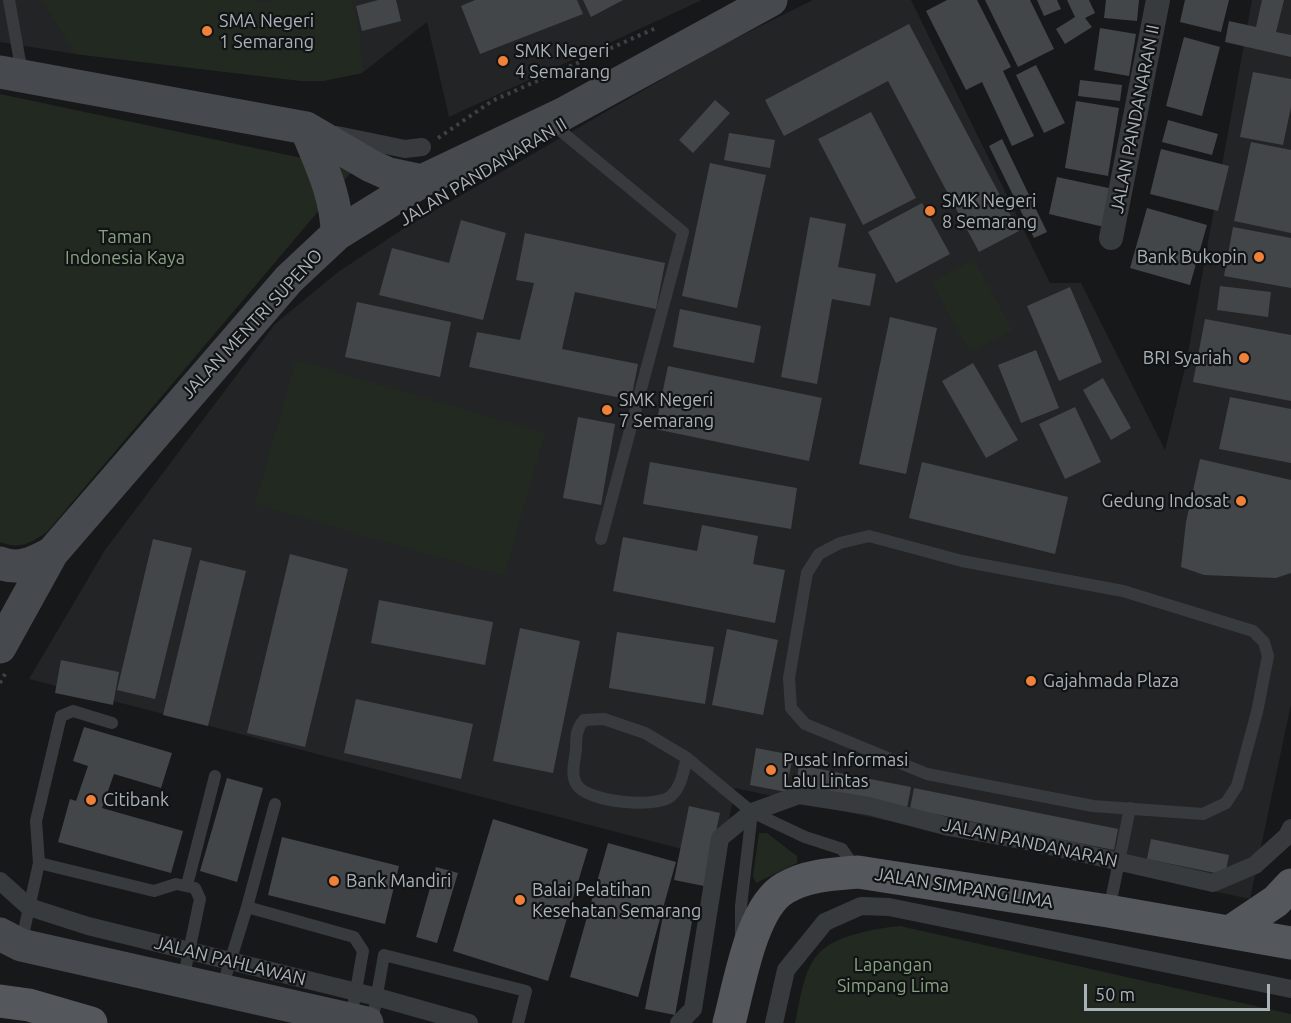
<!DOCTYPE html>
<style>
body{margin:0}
#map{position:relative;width:1291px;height:1023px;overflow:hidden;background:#171819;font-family:Ubuntu,sans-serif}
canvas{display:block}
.scale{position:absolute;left:1084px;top:984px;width:186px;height:27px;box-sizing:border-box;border:3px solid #a9b2b9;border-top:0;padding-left:8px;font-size:18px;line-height:21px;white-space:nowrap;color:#a9b2b9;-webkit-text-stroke:4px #121314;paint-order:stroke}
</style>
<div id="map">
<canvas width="1291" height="1023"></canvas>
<div class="scale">50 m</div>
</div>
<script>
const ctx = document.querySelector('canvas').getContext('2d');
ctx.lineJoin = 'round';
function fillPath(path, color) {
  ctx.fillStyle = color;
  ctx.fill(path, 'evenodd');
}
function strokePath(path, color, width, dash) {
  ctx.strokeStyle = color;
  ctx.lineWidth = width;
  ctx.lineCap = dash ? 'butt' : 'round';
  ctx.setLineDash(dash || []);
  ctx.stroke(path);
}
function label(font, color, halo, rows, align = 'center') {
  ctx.font = font + ' Ubuntu,sans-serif';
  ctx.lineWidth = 4.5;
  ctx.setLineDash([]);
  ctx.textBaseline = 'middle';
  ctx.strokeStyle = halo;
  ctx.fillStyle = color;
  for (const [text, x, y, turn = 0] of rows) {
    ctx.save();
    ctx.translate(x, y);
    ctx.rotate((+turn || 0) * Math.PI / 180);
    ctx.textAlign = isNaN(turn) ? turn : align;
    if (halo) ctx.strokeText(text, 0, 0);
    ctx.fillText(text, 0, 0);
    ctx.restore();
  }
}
fillPath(new Path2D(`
 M0 0H702L449 117 427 22 362 73 323 81H301L75 54 0 42Z
 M813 0H911L1050 283H1081L1165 450 1186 364 1252 0H1291V704L1250 899 735 788 722 856 678 848 29 679 105 550 275 324 338 272 406 227 720 46Z`), '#232426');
fillPath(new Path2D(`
 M42 0H252L261 3 274 0H352L360 32 362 73 323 81H301L75 54Z
 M0 94 354 169 47 532C31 543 19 550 0 542Z
 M974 259 1012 330 970 353 932 282Z
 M296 360 545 433 504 576 255 504Z
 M759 833H767L797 856V863L756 883 753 876Z
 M900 926 1291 1014V1023H795C800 1002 803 968 820 952 837 935 877 928 900 926Z`), '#222921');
fillPath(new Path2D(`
 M378 0H396L401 21 362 31 356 6Z
 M475 0H577L583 14 480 54 461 6Z
 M583 0H623L591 17Z
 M947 0H977L1011 67 1003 71 1034 136 1012 146 982 82 966 90 926 11Z
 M985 0H1030L1054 49 1018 67Z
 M1037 0H1057L1061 9 1044 16Z
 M1067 0H1089L1095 13 1085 18 1092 27 1065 44 1056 29 1075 17Z
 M1106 0H1139L1137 21 1104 18Z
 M1185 0H1229L1221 32 1180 22Z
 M1262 0H1284L1276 32 1291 35V57L1225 42 1229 21 1256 27Z
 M909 24 1019 231 979 252 888 81 784 136 765 100Z
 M1100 28 1136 34 1129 76 1094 70Z
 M1184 37 1220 47 1202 116 1166 106Z
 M1036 65 1065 123 1044 133 1016 75Z
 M1253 72 1291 79V107L1283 145 1240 137Z
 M1080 80 1122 85 1120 101 1078 96Z
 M715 100 730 113 693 153 679 140Z
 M1076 101 1119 108 1108 176 1065 168Z
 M871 112 916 198 863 225 818 139Z
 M1168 120 1218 134 1212 155 1162 142Z
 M729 133 775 140 770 168 724 160Z
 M1002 139 1047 232 1034 238 989 146Z
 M1251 142 1291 150V233L1234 221Z
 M1161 149 1229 166 1218 211 1150 194Z
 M710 163 766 175 737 308 682 296Z
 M1057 177 1113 189 1104 227 1049 214Z
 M922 203 950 254 896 283 868 232Z
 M1147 208 1207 225 1190 285 1130 268Z
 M810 217 846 224 838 267 876 274 870 306 832 299 817 384 781 377Z
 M461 220 506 233 483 320 379 295 392 248 449 263Z
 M1233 227 1291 238V288L1224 276Z
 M525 233 665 263 656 309 575 292 562 349 638 364 631 400 469 367 477 332 520 340 534 283 516 280Z
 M1220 286 1271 292 1268 317 1217 310Z
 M1070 287 1102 362 1059 381 1027 306Z
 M357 302 451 322 440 377 345 357Z
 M680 309 761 326 754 363 673 347Z
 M890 317 937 328 906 474 859 464Z
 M1205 319 1291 335V401L1193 382Z
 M1036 350 1059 408 1021 423 998 365Z
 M973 363 1018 440 986 458 942 381Z
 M668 366 822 398 809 461 655 429Z
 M1103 378 1131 428 1111 440 1083 390Z
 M1230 397 1291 409V463L1219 449Z
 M1075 407 1101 462 1065 479 1039 424Z
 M578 417 615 424 601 505 563 498Z
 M1200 459 1291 480V573L1276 578 1204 575 1181 567 1186 522Z
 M650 462 797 488 791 529 643 504Z
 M922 462 1068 497 1055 554 909 518Z
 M702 525 758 536 753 564 785 570 775 623 613 591 623 537 697 551Z
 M153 539 192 548 155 699 117 690Z
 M290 554 348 569 305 747 247 733Z
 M200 560 246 571 208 726 163 715Z
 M379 600 493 622 485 665 371 643Z
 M520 628 580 641 553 773 493 761Z
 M727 629 778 640 763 715 712 705Z
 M617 632 714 647 705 704 609 688Z
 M61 660 119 672 113 705 55 693Z
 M356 699 473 724 461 779 344 753Z
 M84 727 172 753 161 788 114 774 102 808 183 831 171 873 58 842 70 799 76 801 88 766 73 761Z
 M756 748 793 755 786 792 750 785Z
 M799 765 911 787 907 808 796 786Z
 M227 778 263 788 237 882 200 871Z
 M914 788 1118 829 1114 850 910 809Z
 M689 806 720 813 704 886 674 880Z
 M493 819 588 849 548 981 453 951Z
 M282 837 399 866 385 924 268 895Z
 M1151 839 1229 855 1225 875 1147 859Z
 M608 843 676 862 638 997 570 977Z
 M436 867 458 873 437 943 416 937Z
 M665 905 694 911 675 1015 645 1009Z`), '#434649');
strokePath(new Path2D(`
 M438 138 492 101 656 28
 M0 683 5 674`), '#3e4245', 4, [3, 4.5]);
strokePath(new Path2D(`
 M9 0 22 73
 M560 120 556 127 683 232 601 539
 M869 536 962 561 1123 591 1253 631 1264 642 1268 656 1257 712 1237 786 1226 803 1203 814 1093 806 927 774 805 724 791 708 789 678 807 573 819 554 840 543Z
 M687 758C683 771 682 786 671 796 657 809 587 802 577 785 570 775 575 760 576 749 576 737 576 729 584 720L604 719 645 733 687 758 752 812 805 837 842 849 855 868
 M39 863 154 891 176 884 195 888 200 899 183 980
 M187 885 215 776
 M247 907 275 804
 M1109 910 1130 808
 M741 936V906L752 812
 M21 944 39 863 36 821 61 716 73 711 112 723
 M222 988 247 907 354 937 363 951 351 1018
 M372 1023 384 955 526 991 518 1023`), '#383b3e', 12);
strokePath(new Path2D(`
 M337 135 405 149 422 147
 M0 881 29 907 88 926 377 997 469 1023
 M679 1023 693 1009 720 838 752 812 799 795 869 806 949 827 1033 842 1213 883 1255 865 1287 836 1291 828
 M774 1023 786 970 825 922 861 906 889 907 1291 989`), '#383b3e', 18);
strokePath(new Path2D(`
 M1111 238 1158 0`), '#383b3e', 24);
strokePath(new Path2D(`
 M0 72 306 128 371 166 389 174 422 181
 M306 128C320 163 337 196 337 234
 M0 563C19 571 35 562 52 553
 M0 647 52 553 289 279 337 234 422 181 563 114 771 0
 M0 934 21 945 367 1023`), '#464a4e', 33);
strokePath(new Path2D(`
 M1230 932 1276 901 1291 885
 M0 1001 29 1005 91 1023
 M729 1023C739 987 751 907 785 888 807 875 834 874 858 872L1108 911 1291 943`), '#54585d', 33);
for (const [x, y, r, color] of [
 [207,31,6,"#ef8139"],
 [503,61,6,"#ef8139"],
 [930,211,6,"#ef8139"],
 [1259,257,6,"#ef8139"],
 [1244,358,6,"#ef8139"],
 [607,410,6,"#ef8139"],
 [1241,501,6,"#ef8139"],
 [1031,681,6,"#ef8139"],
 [771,770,6,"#ef8139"],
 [91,800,6,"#ef8139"],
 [334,881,6,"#ef8139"],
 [520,900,6,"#ef8139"]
]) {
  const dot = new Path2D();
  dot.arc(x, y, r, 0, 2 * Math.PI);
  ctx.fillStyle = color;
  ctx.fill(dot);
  strokePath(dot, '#121314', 2);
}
label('18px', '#a9b2b9', '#121314', [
 ["SMA Negeri",219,21],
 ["1 Semarang",219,42],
 ["SMK Negeri",515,51],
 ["4 Semarang",515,72],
 ["SMK Negeri",942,201],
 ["8 Semarang",942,222],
 ["Bank Bukopin",1247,257,"right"],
 ["BRI Syariah",1232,358,"right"],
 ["SMK Negeri",619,400],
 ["7 Semarang",619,421],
 ["Gedung Indosat",1229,501,"right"],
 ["Gajahmada Plaza",1043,681],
 ["Pusat Informasi",783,760],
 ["Lalu Lintas",783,781],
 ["Citibank",103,800],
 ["Bank Mandiri",346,881],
 ["Balai Pelatihan",532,890],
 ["Kesehatan Semarang",532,911]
], 'left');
label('18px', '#a9b2b9', '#121314', [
 ["JALAN PANDANARAN II",1135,119,-79],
 ["JALAN PANDANARAN II",483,172,-31],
 ["JALAN MENTRI SUPENO",252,324,-47],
 ["JALAN PANDANARAN",1030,843,12],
 ["JALAN SIMPANG LIMA",964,888,9],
 ["JALAN PAHLAWAN",230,961,14]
]);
label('18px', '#88a381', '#121314', [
 ["Taman",125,237],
 ["Indonesia Kaya",125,258],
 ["Lapangan",893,965],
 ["Simpang Lima",893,986]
]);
</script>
